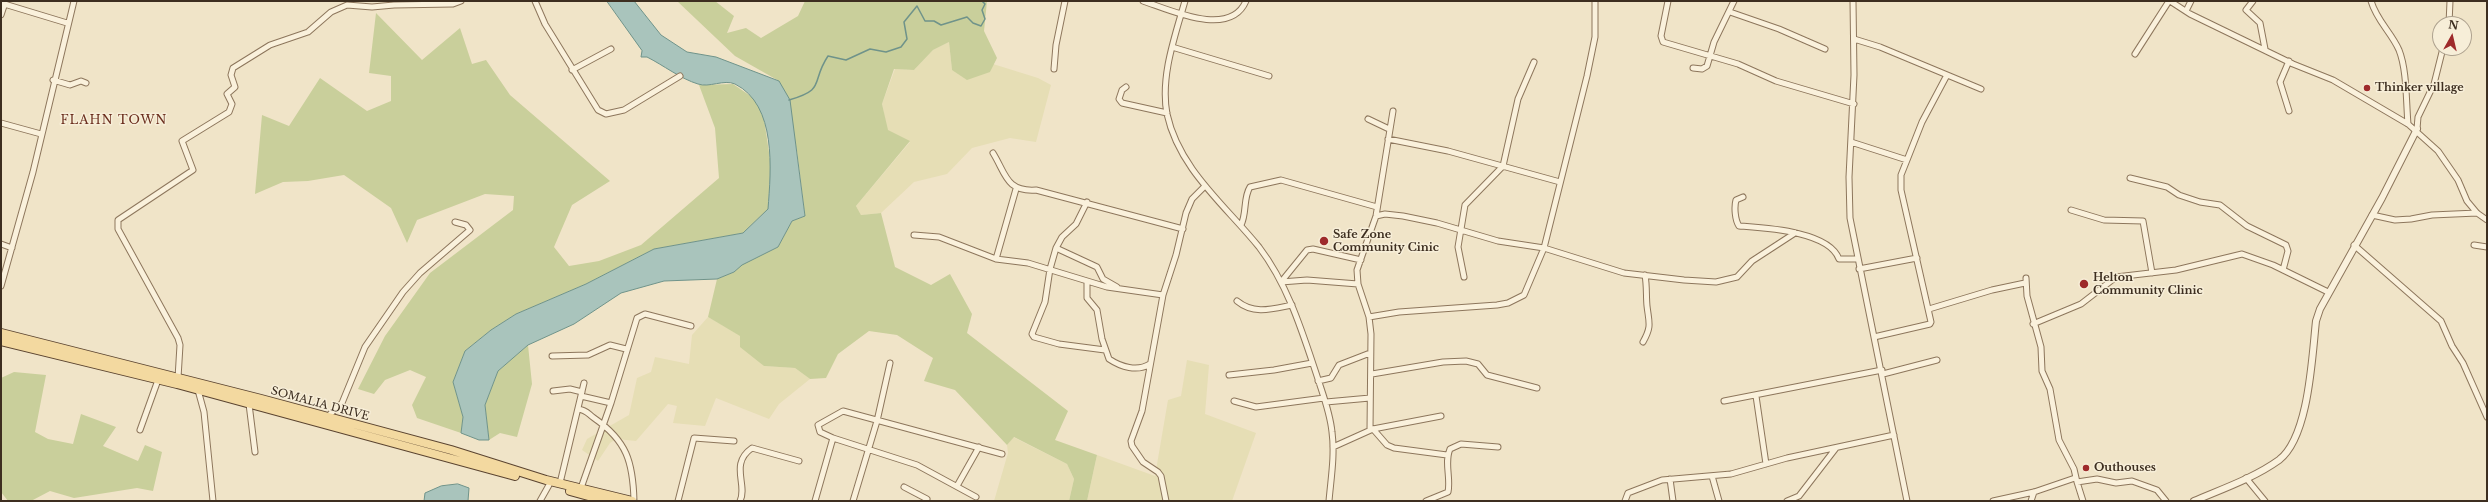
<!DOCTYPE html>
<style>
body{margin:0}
#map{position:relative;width:2488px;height:502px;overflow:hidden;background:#f0e4c8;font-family:"Libre Baskerville",serif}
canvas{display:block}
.frame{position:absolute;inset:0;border:2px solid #3d2e20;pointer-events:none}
.north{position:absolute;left:2432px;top:16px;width:40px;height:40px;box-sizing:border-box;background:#f7eed8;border:1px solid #ada18e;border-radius:50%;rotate:8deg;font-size:11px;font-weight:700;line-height:16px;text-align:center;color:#3d2e20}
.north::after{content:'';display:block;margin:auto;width:14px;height:18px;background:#9e2a2b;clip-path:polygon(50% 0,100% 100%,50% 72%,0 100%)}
</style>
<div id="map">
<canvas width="2488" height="502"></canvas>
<div class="frame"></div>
<div class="north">N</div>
</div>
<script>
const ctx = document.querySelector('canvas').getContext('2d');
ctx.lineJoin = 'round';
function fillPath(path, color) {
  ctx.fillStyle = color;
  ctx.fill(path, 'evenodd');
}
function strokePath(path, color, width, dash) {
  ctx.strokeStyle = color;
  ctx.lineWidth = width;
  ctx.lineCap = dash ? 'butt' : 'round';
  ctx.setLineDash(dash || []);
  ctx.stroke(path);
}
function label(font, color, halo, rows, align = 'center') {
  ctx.font = font + ' "Libre Baskerville",serif';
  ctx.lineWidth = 3;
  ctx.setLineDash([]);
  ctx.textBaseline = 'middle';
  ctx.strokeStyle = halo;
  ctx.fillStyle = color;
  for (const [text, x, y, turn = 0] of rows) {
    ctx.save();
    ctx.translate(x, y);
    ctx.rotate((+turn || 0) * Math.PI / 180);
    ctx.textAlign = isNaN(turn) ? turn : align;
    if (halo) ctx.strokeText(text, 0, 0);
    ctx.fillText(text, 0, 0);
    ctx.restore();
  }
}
fillPath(new Path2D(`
 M949 42 952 70 990 72 993 64 1038 78 1051 85 1036 142 1010 138 972 148 947 174 914 182 881 213 861 215 856 206 910 142 887 130 882 104 895 69 914 70 933 50Z
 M708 317 741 336 764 366 795 368 810 379 779 404 769 419 716 398 705 426 673 423 677 406 668 404 636 441 616 439 610 443 598 461 582 450 587 439 629 415 637 378 651 372 655 357 689 364 692 335Z
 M1187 360 1209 365 1205 414 1256 433 1232 501H1087L1097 455 1155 476 1168 400 1181 396Z
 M1013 437 1067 464 1074 479 1069 501H994L1008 453 1007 445Z`), '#e6deb5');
fillPath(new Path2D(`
 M677 1H715L734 16 727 33 746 28 761 38 798 16 805 1H987L984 31 997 58 990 72 967 80 952 70 949 42 933 50 914 70 894 69 882 104 888 130 910 141 856 206 861 215 881 213 895 267 931 285 950 274 972 314 967 333 1068 411 1055 440 1097 455 1087 501H1069L1074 479 1067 464 1014 437 1007 445 955 390 924 381 933 358 897 335 869 331 838 354 826 378 810 379 795 368 764 366 740 347V336L708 317 717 279 734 272 741 265 778 247 792 221 805 216 797 151 779 81 735 56Z
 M376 13 422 60 460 28 472 64 486 60 510 95 610 181 572 205 554 247 569 266 599 261 641 245 719 178 715 128 699 85 733 84 752 97 763 112 771 166 768 209 743 233 654 249 586 284 516 314 491 330 465 351 453 382 463 417 461 433 417 418 412 405 426 377 410 370 385 380 374 394 358 389 385 336 430 273 513 210 514 196 485 194 417 220 407 243 391 208 344 175 308 181 283 182 255 194 262 115 289 126 320 78 367 111 391 101V76L369 73Z
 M528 345 532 384 517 437 500 433 489 440 485 405 498 371Z
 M14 372 46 375 35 432 48 439 73 444 81 414 116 427 103 446 138 461 145 445 162 452 153 491 137 488 74 498 50 491 31 501H8L1 492V378Z`), '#c9cf9b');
const water = new Path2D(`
 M607 1H634L661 35 687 52 716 57 779 81 790 100 805 216 792 221 778 247 742 265 734 272 717 279 664 281 621 293 574 324 528 345 498 371 485 405 489 440H479L461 433 463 417 453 382 465 351 491 330 516 314 586 284 654 249 743 233 768 209C771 170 777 105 735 84 724 79 709 88 698 84 681 79 663 65 647 57H641L642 51Z
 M458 484 469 488 468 501H424L425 493 441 486Z`);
fillPath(water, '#a9c4bc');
strokePath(water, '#6f938a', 1);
strokePath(new Path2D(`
 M789 100C827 89 810 83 828 56L846 60 870 49 886 52 901 47 907 39 904 22 917 6 925 21H934L941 25 967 17 973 23 981 26 985 19 982 10 985 4 982 1`), '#6f938a', 1.5);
const minor = new Path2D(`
 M535 1 545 24 598 110 606 114 624 110 680 76
 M1143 1C1168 9 1230 39 1246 1
 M1185 1C1175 36 1160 77 1167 114 1179 169 1225 205 1259 247 1288 285 1302 331 1317 376 1323 395 1330 412 1332 432 1335 455 1331 478 1329 501
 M1668 1 1661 36 1663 42 1738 64 1776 81 1854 104
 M1853 1 1854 75 1849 177 1850 218 1907 501
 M2170 1 2190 14 2293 64 2333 80 2408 124 2438 151 2458 180 2467 201 2477 213 2487 220
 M2253 1 2246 10 2260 23 2265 49
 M2371 1C2377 21 2391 32 2399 50 2407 70 2406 101 2408 124
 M1 3 67 23
 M2186 11 2191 1
 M1730 12 1779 29 1825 49
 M1 15 5 3
 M2449 24 2450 1
 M1854 39 1880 47 1981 89
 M1172 47 1269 76
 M2135 54 2169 1
 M1693 68 1702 69 1707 66 1714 42 1734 1
 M1054 69 1056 45 1065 1
 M572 70 611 49
 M53 80 70 85 81 81 86 83
 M1126 87 1122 90 1119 99 1122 103 1167 113
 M2289 111 2280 82 2289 61
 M1368 119 1389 129
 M1 123 41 134
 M2417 129 2418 117 2434 84 2443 48
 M1388 139 1448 151 1560 182
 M1851 142 1907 160 1922 122 1947 75
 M993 153C1006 174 1006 192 1036 190L1183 229
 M2130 178 2167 187 2179 195 2200 202 2220 205 2247 226 2286 245 2288 251 2283 270
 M1743 197 1736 200C1734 207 1735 220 1739 226 1765 228 1829 231 1839 259H1857
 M1087 202 1076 224 1062 237 1056 248 1050 269 1045 302 1032 334 1034 337 1059 344 1105 350
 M2071 210 2104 220 2143 221 2152 273
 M2372 215 2395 220 2411 219 2432 215 2477 213
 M1376 216 1385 214 1403 216 1437 223 1498 241 1544 248 1624 273 1684 280 1716 282 1737 277 1752 261 1795 233
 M1241 225C1247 213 1243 198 1250 187L1281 180 1377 207
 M914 235 939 237 996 259 1028 263 1107 287 1163 295
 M1 244 12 248
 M2354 245 2441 321 2452 346 2463 363 2487 417
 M2474 245 2487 247
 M1056 248 1097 267 1103 279 1117 287
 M996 259 1016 189
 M1859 269 1917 258
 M1464 277 1458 247 1465 205 1503 166 1518 99 1534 62
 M2026 278 2027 296 2041 347 2042 371 2050 389 2059 440 2074 469 2077 482 2097 479 2116 483 2132 481 2157 490 2166 501
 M1087 281V298L1097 310 1102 339 1109 359C1121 367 1137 372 1150 364
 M1281 282 1307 250 1313 249 1361 260
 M1281 282 1307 280 1358 284
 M1 286 33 172 74 1
 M1237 301C1254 315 1272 309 1292 305
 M1929 309 1992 290 2025 283
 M1369 317 1399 312 1497 305 1508 303 1524 295 1544 248 1587 76 1595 37V1
 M2033 324 2081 304 2116 277 2176 270 2242 254 2273 265 2328 292
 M1874 337 1930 324 1931 322 1901 190V175L1907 160
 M1643 342C1652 326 1649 323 1647 306 1646 296 1647 286 1645 275
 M552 356 588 355 610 345 626 349
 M1372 374 1443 362 1466 361 1478 364 1487 375 1537 388
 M1883 374 1937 360
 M1229 375 1274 370 1312 363
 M178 378 180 345 178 338 118 229V220L193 170 182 141 229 112 232 104 227 94 235 87 231 75 233 68 270 45 308 32 331 12 347 5 372 7 394 5 453 4 461 1
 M1318 381 1331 378 1339 365 1370 353
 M198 390 204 412 213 501
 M553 391 570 389 582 392
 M581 396 611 403
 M1756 396 1766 464
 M1234 401 1256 407 1324 398
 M1724 401 1882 370
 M1326 402 1370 398
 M249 404 255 452
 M578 409C587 410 588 414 594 418 627 441 633 462 634 501
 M327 417 342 403 365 347 403 292 420 273 470 230 466 225 455 222
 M1373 429 1387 445 1394 448 1447 455
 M140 430 158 380
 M1370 430 1371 334 1369 317 1358 284 1357 270 1376 216 1393 111
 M1333 447 1373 429 1441 416
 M1712 476 1719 501
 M2246 478 2265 501
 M1670 479 1673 501
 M2077 482 2083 501
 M560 483 584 383
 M957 486 979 447
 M904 487 927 499
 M581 488 611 403 637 318 645 314 691 326
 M976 497 917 465 833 438 820 432 818 425 843 411 1002 454
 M540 501 549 485
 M678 501 694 438 734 441
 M740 501C748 485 729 464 752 448L799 461
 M815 501 833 438
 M853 501 877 421 890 363
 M1166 501 1161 476 1158 472 1143 462 1132 446 1131 441 1142 411 1163 295 1176 255 1186 213 1192 199 1205 186
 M1426 501 1448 492C1451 478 1444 462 1450 449L1461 444 1498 447
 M1625 501 1628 493 1662 480 1731 474 1787 458 1894 435
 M1787 501 1799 496 1836 448
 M1993 501 2034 492 2075 478
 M2031 501 2034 492`);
const tertiary = new Path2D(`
 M2194 501C2222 489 2254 478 2279 460 2309 437 2312 357 2316 321L2320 309 2382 198 2417 129`);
const primary = new Path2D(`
 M1 333 261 399 451 450 546 480 632 501
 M1 341 177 384 515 476
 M570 491 607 501`);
strokePath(minor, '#8d765c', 7);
strokePath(tertiary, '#8d765c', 8);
strokePath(primary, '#5b4430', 10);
strokePath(minor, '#faf1dc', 5);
strokePath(tertiary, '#faf1dc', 6);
strokePath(primary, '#f3d9a0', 8);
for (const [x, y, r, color] of [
 [2367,88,4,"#9e2a2b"],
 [1324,241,5,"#9e2a2b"],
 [2084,284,5,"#9e2a2b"],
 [2086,468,4,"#9e2a2b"]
]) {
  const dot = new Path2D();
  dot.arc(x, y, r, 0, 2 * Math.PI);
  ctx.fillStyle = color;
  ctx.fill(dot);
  strokePath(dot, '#f7eed8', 1.5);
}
label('bold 11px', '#3d2e20', '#f7eed8', [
 ["Thinker village",2375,88],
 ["Safe Zone",1333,235],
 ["Community Cinic",1333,248],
 ["Helton",2093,278],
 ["Community Clinic",2093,291],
 ["Outhouses",2094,468]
], 'left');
label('11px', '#3d2e20', '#f7eed8', [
 ["SOMALIA DRIVE",320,404,15]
]);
ctx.letterSpacing = '1px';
label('12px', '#6b2e1e', '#f7eed8', [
 ["FLAHN TOWN",114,121]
]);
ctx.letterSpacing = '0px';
</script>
